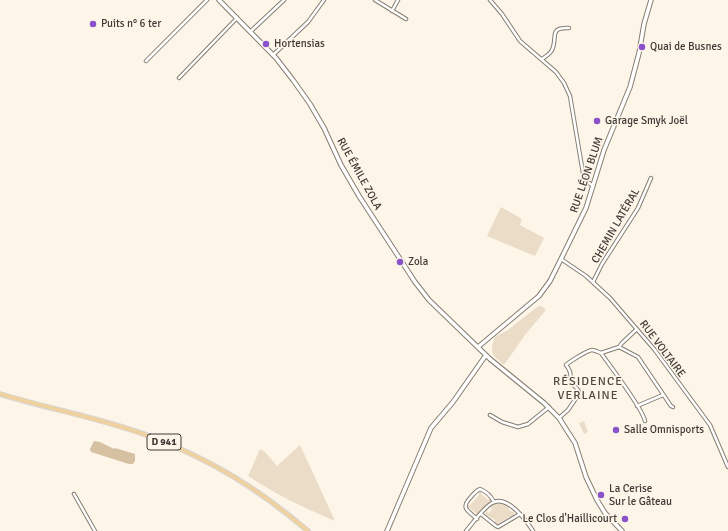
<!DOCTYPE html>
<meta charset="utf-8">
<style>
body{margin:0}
canvas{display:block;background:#fef5e9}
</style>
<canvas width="728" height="531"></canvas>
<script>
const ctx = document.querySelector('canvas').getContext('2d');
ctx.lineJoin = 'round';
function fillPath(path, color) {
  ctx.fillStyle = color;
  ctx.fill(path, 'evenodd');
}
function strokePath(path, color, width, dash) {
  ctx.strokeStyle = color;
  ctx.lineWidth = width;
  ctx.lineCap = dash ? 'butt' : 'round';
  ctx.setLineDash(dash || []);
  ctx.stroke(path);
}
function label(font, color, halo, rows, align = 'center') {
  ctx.font = font + ' Signika,sans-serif';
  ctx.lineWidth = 3;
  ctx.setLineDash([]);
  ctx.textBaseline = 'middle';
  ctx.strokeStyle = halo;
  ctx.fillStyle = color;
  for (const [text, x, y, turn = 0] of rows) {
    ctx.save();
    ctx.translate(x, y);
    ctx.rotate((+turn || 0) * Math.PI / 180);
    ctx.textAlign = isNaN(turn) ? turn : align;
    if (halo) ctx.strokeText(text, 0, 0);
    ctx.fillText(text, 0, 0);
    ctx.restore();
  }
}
fillPath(new Path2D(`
 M501 207 522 219 520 225 544 238 535 256 487 236Z
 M541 306 546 310 525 335 504 365C492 355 489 353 495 337L508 330 537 307Z
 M584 421 588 432 584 434 579 423Z
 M300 445 335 521C304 508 275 494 248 476L260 449 265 452 277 466Z
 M478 492H482L481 494 488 500 490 499 491 502H489L477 516H476L477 514 470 508 468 509 467 505 469 506 479 495Z
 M495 503H503L510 507 508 509 512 512 514 511V517H509L499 523 500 525 495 524V520L488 516V517L485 514 487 511 489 513 492 509 490 506Z`), '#eadcc7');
fillPath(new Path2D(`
 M94 441 100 442 114 449 115 448 135 454V461L133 464H129L91 452 90 449Z`), '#d5c0a1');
const minor = new Path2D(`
 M375 0 406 19
 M490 0 502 14 520 41 556 72 564 83 570 96 572 108 584 179 593 186
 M392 11 398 0
 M250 32 284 0
 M273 55 308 22 324 0
 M542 59C545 57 550 54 552 50 558 38 548 27 569 28
 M146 61 207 0
 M179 78 237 18
 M561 259 586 276 610 298 654 349 710 425 728 467
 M593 282 602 264 638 208 651 178
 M619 347 638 357 671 406 673 407
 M601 353C610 366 643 409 645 421
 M637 406 663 395
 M490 415 502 422 518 427 528 424 549 407
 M559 418 568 410 579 394C579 388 575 388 572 383 569 376 573 373 566 365 569 362 588 350 592 350 594 350 598 352 601 353L619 347 622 343 637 329
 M74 494 95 531
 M481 514 496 526 498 527 520 514
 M477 519C469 511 460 509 470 498 473 495 475 491 480 489 485 491 491 496 494 502
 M466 531C473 523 483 508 492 503 507 494 526 520 533 531`);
const tertiary = new Path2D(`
 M219 0 276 58 293 80 310 104 324 128 341 165 359 196 415 282 429 300 490 359 544 403 559 418 575 443 586 477 597 500 605 513 622 531
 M478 347 539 296 550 281 561 259 586 208 604 150 630 87 639 53 644 24 651 0
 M387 531 431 428 453 402 486 355`);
const primary = new Path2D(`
 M0 394C49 409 101 418 149 436 210 459 259 489 308 531`);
strokePath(minor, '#847d72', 4.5);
strokePath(tertiary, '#847d72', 5.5);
strokePath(primary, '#d8d8d7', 6);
strokePath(minor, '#fff', 2.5);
strokePath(tertiary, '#fff', 3.5);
strokePath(primary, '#efd1a0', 4);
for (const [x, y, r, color] of [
 [93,24,4,"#8a52ca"],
 [266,44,4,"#8a52ca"],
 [642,47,4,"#8a52ca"],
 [597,121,4,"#8a52ca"],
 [400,262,4,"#8a52ca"],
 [616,430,4,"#8a52ca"],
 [601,495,4,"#8a52ca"],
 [625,519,4,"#8a52ca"]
]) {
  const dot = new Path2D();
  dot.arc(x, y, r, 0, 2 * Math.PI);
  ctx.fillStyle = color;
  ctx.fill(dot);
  strokePath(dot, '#fef5e9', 1.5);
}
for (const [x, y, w] of [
 [164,442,34]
]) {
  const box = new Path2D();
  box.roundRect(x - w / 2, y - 8, w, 16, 3);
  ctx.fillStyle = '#fef5e9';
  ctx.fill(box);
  strokePath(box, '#3e3b36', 1);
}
label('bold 10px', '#3e3b36', null, [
 ["D 941",164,442]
]);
label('11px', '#3e3b36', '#fef5e9', [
 ["Puits n° 6 ter",101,24],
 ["Hortensias",274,44],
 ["Quai de Busnes",650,47],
 ["Garage Smyk Joël",605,121],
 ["Zola",408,262],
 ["Salle Omnisports",624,430],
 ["La Cerise",609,489],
 ["Sur le Gâteau",609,502],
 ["Le Clos d'Haillicourt",617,519,"right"]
], 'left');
label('11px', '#3e3b36', '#fef5e9', [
 ["RUE ÉMILE ZOLA",359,174,61],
 ["RUE LÉON BLUM",587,175,-71],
 ["CHEMIN LATÉRAL",616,226,-60],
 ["RUE VOLTAIRE",662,349,53]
]);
ctx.letterSpacing = '1px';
label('12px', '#4d473d', '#fef5e9', [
 ["RÉSIDENCE",588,382],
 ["VERLAINE",588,396]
]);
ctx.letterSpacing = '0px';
</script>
